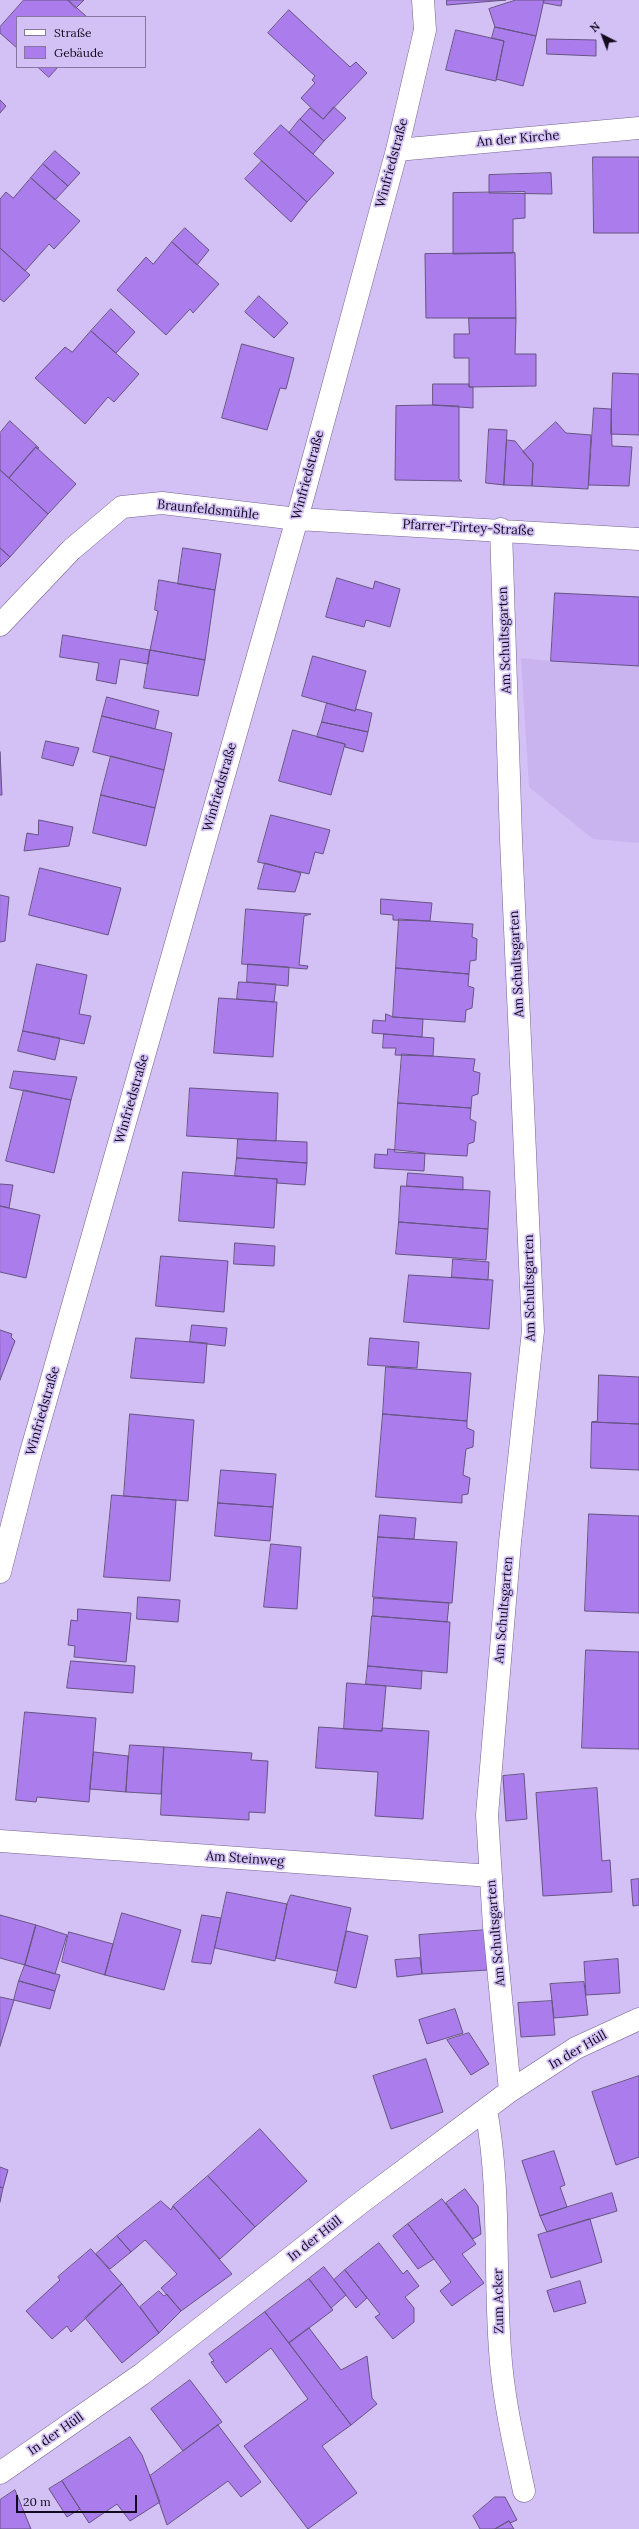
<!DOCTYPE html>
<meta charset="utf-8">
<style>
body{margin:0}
#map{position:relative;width:639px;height:2529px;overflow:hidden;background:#d3c0f5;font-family:Lora,serif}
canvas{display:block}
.legend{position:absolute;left:16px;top:16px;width:130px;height:52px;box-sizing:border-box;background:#d3c0f5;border:1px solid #86779f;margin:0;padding:5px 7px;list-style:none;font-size:12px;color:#120a1d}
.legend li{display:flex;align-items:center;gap:8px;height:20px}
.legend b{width:20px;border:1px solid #86779f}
.north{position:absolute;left:583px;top:16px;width:40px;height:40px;-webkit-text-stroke:3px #d3c0f5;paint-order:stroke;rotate:318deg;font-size:11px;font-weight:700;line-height:16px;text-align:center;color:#120a1d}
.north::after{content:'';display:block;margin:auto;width:14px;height:18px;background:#120a1d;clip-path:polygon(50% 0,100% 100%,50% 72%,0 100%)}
.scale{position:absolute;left:16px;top:2495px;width:121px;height:18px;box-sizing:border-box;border:2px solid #120a1d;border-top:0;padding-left:5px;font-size:12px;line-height:14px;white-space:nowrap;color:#120a1d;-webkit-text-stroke:3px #d3c0f5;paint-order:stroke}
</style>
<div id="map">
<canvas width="639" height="2529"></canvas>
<ul class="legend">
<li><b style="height:5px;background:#fff"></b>Straße</li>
<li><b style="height:11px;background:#ab7dec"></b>Gebäude</li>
</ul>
<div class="north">N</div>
<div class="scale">20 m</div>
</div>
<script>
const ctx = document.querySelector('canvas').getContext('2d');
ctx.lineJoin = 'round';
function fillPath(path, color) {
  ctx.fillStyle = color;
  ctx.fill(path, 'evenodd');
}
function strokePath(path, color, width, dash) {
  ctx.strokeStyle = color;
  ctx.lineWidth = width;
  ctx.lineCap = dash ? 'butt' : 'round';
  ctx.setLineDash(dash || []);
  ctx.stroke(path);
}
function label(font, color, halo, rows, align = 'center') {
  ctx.font = font + ' Lora,serif';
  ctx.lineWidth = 3.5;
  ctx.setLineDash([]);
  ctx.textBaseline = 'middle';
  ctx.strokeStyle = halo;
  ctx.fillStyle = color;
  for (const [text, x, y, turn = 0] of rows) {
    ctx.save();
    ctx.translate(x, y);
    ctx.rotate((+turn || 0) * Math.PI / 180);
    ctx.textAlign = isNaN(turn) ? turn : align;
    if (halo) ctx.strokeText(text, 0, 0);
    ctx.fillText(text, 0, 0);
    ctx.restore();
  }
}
fillPath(new Path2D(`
 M555 593 639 597V843L593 839 529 787 521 658 551 661Z`), '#cab4ef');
const building = new Path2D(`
 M24 0H68L87 17H17V48L0 33V27Z
 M68 0H84L76 8Z
 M447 0H506L447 5Z
 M516 0H544L536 36 495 27 489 9Z
 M544 0H562L561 6 544 3Z
 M289 10 350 67 356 62 367 73 323 119 301 98 315 83 312 80 315 76 268 33Z
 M495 27 536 36 523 86 496 79 504 41 492 38Z
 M456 30 504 41 496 81 446 70Z
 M547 39 596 40V56L547 54Z
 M38 67H58L49 77Z
 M0 100 6 106 0 113Z
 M334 107 346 118 324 141 300 119 310 108 323 119Z
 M300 119 324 141 313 154 289 133Z
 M281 125 334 173 307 202 254 154Z
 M55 151 80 173 68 186 43 164Z
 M593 157H639V233H594Z
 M262 161 307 202 291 222 245 179Z
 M43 164 68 186 55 200 31 178Z
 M551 173 552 194 489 193V175Z
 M31 178 80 221 54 249 49 244 25 271 0 248V199L6 192 13 198Z
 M525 192V218L513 219V253L453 254V193Z
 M185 228 209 250 197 265 172 242Z
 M172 242 219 284 193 313 190 309 166 335 117 290 146 257 153 264Z
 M0 248 30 275 4 302 0 299Z
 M515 253 516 318H426L425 254Z
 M259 296 288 323 274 338 245 312Z
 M111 309 135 332 116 353 91 331Z
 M469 318H516L515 354H536V386L469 387V358H454V334H469Z
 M91 331 139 374 114 402 108 397 85 424 35 378 65 347 72 352Z
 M242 344 294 358 286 389 280 388 267 430 222 418Z
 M613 373 639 374V435L611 434Z
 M433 384H469V387H473V408L433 405Z
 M433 405 459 406V479L462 481 395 480 396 406Z
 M594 408 611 409 612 446 632 447 629 486 589 485Z
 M10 421 39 448 37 449 36 447 9 478 0 470V433Z
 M556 422 566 433 591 435 588 489 532 486 533 463 523 452Z
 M489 429 507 430 504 485 486 483Z
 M507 440 515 441 533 463 532 486 504 485Z
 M36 447 76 484 48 514 9 478Z
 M0 470 48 514 10 557 0 548Z
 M0 548 10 557 0 567Z
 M183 548 221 554 215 590 178 584Z
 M337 578 373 589 375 581 400 589 390 627 366 620 364 627 326 617Z
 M159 580 215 590 205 660 150 650 158 611 155 610Z
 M555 593 639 597V666L551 661Z
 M63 635 150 650 148 664 120 659 116 684 96 680 99 663 60 657Z
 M150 650 205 660 198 696 144 688Z
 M313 656 366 671 355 711 302 696Z
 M107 697 159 711 155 729 102 716Z
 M327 703 355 711 356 709 372 713 368 732 322 722Z
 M102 716 172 733 164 770 93 752Z
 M322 722 368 732 363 752 345 747V744L317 737Z
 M293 730 345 744 331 795 279 781Z
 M46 741 79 748 73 766 42 758Z
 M0 752 2 795H0Z
 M111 756 164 770 155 808 101 795Z
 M101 795 155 808 146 846 93 833Z
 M271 815 330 830 323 854 315 852 309 874 258 862Z
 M39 820 73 827 69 846 24 851 27 833 38 835Z
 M265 863 301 873 295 892 258 889Z
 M40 868 121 888 108 935 29 915Z
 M0 895 9 897 5 941 0 942Z
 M381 899 432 903 430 921 393 920V915L381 914Z
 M246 909 311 914 304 916 299 965 308 966 307 969 242 964Z
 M399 919 473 924 472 937 477 939 476 960 470 961 469 974 396 968Z
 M37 964 87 975 79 1014 91 1016 84 1044 23 1031Z
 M248 964 289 967 288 986 247 982Z
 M396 968 469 974 468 986 474 988 472 1008 466 1010 465 1022 393 1017Z
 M239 982 276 984 274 1002 237 999Z
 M219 998 277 1002 273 1057 214 1053Z
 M386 1014 393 1017 423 1019 422 1037 372 1033 373 1020 385 1021Z
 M23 1031 60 1038 55 1060 18 1051Z
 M384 1034 434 1038 433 1056 395 1055 396 1048H383Z
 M402 1054 475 1059 473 1071 480 1073 478 1094 472 1096 471 1108 398 1103Z
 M14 1071 77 1077 71 1100 10 1088Z
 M190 1088 278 1093 276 1141 187 1136Z
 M24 1090 71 1100 54 1173 6 1161Z
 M398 1103 471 1108 470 1119 476 1122 474 1142 468 1144 467 1156 395 1152Z
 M238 1139 307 1142V1163L237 1158Z
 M388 1149 425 1153 424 1171 374 1168 375 1154 387 1155Z
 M237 1158 307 1163 305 1185 277 1183V1179L235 1176Z
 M183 1172 277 1179 274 1228 179 1221Z
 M408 1173 463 1177V1190L407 1186Z
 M0 1184 13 1185 9 1208 0 1206Z
 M401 1186 490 1191 488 1229 399 1222Z
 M0 1206 40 1215 26 1278 0 1272Z
 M399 1222 488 1229 486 1260 396 1254Z
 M235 1243 275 1246 274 1266 234 1264Z
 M161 1256 228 1261 224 1312 156 1306Z
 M453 1259 489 1262 488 1280 452 1277Z
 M409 1275 493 1280 489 1329 404 1322Z
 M192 1325 227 1328 225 1346 190 1342Z
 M0 1330 12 1334 11 1337 15 1341 0 1380Z
 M136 1338 207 1343 204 1383 131 1378Z
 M370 1338 419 1342 417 1368 368 1365Z
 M386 1367 471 1373 467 1421 383 1414Z
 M599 1375 639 1377V1424L592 1422 597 1421Z
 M130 1414 194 1420 188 1501 124 1496Z
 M383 1414 467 1421V1428L474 1431 473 1447 466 1449 463 1475 470 1478 468 1494 462 1495V1503L376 1497Z
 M592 1422 639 1424V1470L591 1468Z
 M221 1470 276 1474 273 1507 218 1503Z
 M112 1495 176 1500 170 1581 104 1577Z
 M218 1503 273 1507 270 1541 215 1536Z
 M589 1514 639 1516V1613L585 1611Z
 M380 1515 416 1518 414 1539 378 1537Z
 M378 1537 457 1542 452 1603 373 1597Z
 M271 1544 301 1547 297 1609 264 1607Z
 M138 1597 180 1600 178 1622 137 1619Z
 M374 1598 449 1603 447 1622 373 1616Z
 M78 1609 131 1613 126 1662 74 1657 75 1646 68 1645 71 1620 77 1621Z
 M372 1616 450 1622 447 1673 368 1666Z
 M586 1650 639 1652V1749L582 1748Z
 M71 1661 135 1666 133 1693 67 1688Z
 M368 1666 422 1671 421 1689 366 1684Z
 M347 1683 386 1686 382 1731 344 1729Z
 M25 1712 96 1718 89 1802 37 1797 36 1802 16 1800Z
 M319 1727 382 1731V1728L429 1731 423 1819 375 1816 378 1772 316 1768Z
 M130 1745 164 1747 161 1794 126 1792Z
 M164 1747 252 1753 251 1760 268 1761 265 1813 249 1812V1820L161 1815Z
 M94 1752 128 1756 126 1792 90 1789Z
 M524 1774 527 1819 506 1821 503 1776Z
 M597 1788 602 1861 610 1860 612 1892 543 1896 536 1793Z
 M639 1879V1905L633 1906 631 1880Z
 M227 1892 287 1904 275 1961 215 1948Z
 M291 1895 351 1908 337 1971 276 1958 287 1904Z
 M122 1913 181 1930 164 1990 105 1975Z
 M0 1915 36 1925 25 1965 0 1958Z
 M202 1915 221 1918 211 1964 192 1962Z
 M36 1925 67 1935 55 1974 25 1965Z
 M487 1930 488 1970 422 1974 419 1935Z
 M347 1931 368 1936 356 1988 335 1983Z
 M69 1932 113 1944 105 1975 62 1962Z
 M420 1958 422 1974 397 1977 395 1960Z
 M618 1959 620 1993 586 1995 584 1962Z
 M25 1965 60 1975 55 1991 19 1981Z
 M19 1981 55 1991 50 2009 14 2000Z
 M584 1982 588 2015 554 2018 550 1984Z
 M0 1997 14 2000 0 2046Z
 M552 2001 555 2035 521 2037 518 2003Z
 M455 2009 463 2033 427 2044 419 2020Z
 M469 2033 489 2064 471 2075 447 2040Z
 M426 2059 443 2112 391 2129 373 2076Z
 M639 2076V2157L616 2165 592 2092Z
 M260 2129 307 2181 255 2227 208 2176Z
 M554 2151 565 2185 560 2187 567 2207 540 2216 522 2161Z
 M0 2167 8 2170 3 2188 0 2187Z
 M208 2176 255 2227 220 2259 173 2206Z
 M0 2187 3 2188 0 2202Z
 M465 2189 478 2206 481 2234 473 2239 446 2203Z
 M612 2193 617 2211 547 2232 540 2216Z
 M442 2199 476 2244 462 2254 484 2283 452 2306 440 2291 451 2282 408 2224Z
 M161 2201 171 2210 173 2206 232 2274 181 2311 161 2288 177 2274 145 2240 131 2252 117 2236Z
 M590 2219 602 2262 551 2278 538 2235Z
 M408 2224 434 2259 418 2269 393 2236Z
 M117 2236 131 2252 110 2269 96 2254Z
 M379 2243 403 2274 407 2270 419 2286 405 2297 414 2308V2322L393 2339 375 2317 380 2314 345 2270Z
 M91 2249 122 2284 71 2332 67 2326 52 2339 26 2311 60 2280 58 2277Z
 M324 2267 346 2295 331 2308 309 2279Z
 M345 2270 367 2298 356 2308 334 2280Z
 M309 2279 333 2310 289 2343 265 2312Z
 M580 2281 586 2303 554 2312 547 2291Z
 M122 2284 159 2333 122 2363 85 2318Z
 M159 2291 164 2296 167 2294 181 2311 159 2333 140 2307Z
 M265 2312 351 2425 322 2446 357 2493 308 2529 244 2446 308 2399 271 2348 226 2383 211 2362 214 2361 209 2354Z
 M309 2328 341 2370 367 2356 372 2398 377 2404 351 2425 289 2343Z
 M190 2380 222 2422 183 2451 151 2409Z
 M218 2425 261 2482 241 2497 228 2481 167 2525 150 2476Z
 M130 2437 142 2455 160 2502 130 2521 117 2504 89 2523 62 2481Z
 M62 2481 80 2509 67 2517 49 2489Z
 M15 2490 31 2529H0V2500Z
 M495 2497H505L517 2520 510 2523 509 2521 495 2529H480L473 2516Z
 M509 2521 514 2529H495Z`);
fillPath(building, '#ab7dec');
strokePath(building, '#665482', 1);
const minor = new Path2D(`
 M397 150 639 128
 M501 529 511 839 533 1331 510 1542 487 1815 494 1926 510 2091
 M0 625 71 550 122 507 162 503 297 519 639 539
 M0 1572 29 1459 297 519 397 150 425 30 423 0
 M0 1841 491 1876
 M486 2110C501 2189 494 2270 500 2350 503 2398 514 2444 524 2491
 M0 2473 142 2374 363 2201 510 2091 576 2048 639 2019`);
strokePath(minor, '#756392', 23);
strokePath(minor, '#fff', 22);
label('13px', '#120a1d', '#d3c0f5', [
 ["An der Kirche",518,139,-5],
 ["Winfriedstraße",392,163,-75],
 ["Winfriedstraße",308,475,-75],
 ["Braunfeldsmühle",208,510,6],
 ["Pfarrer-Tirtey-Straße",468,528,3],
 ["Am Schultsgarten",505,640,-92],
 ["Winfriedstraße",220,787,-74],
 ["Am Schultsgarten",517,964,-93],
 ["Winfriedstraße",132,1099,-74],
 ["Am Schultsgarten",530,1288,-91],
 ["Winfriedstraße",43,1411,-74],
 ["Am Schultsgarten",504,1610,-85],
 ["Am Steinweg",245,1859,4],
 ["Am Schultsgarten",496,1933,-95],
 ["In der Hüll",578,2050,-30],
 ["In der Hüll",315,2239,-38],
 ["Zum Acker",499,2301,-91],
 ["In der Hüll",56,2434,-35]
]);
</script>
